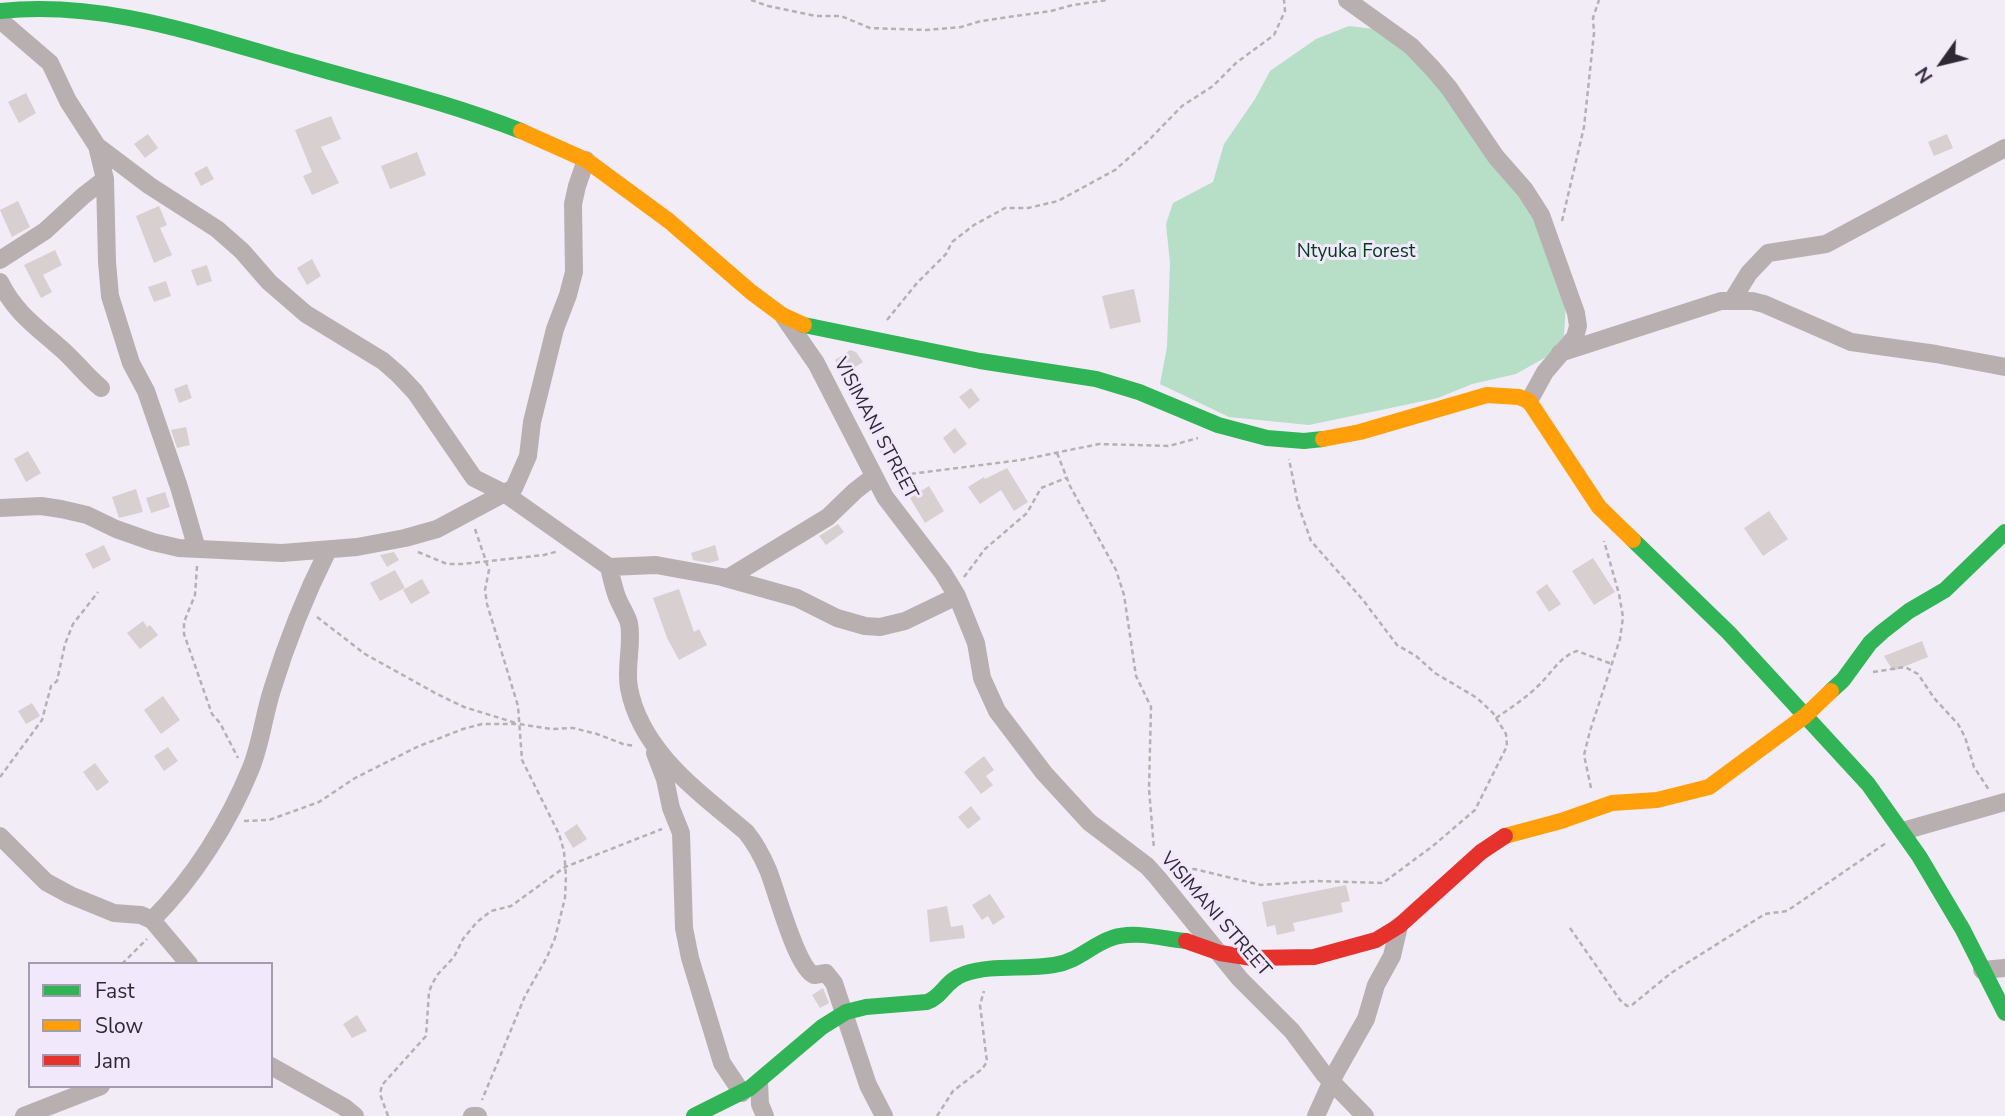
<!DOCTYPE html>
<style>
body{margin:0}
#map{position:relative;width:2005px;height:1116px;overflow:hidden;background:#f2ecf7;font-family:"Nunito Sans",sans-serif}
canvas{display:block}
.legend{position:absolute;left:28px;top:962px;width:245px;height:126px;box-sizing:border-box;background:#f1e8fc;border:2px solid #a39cac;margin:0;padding:9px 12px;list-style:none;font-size:21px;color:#2f2935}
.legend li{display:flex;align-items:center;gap:14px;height:35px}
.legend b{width:35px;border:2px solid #a39cac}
.north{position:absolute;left:1907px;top:28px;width:70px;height:70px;-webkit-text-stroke:5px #f1e8fc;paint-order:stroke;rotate:236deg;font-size:19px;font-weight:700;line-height:28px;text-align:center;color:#2f2935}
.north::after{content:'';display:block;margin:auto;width:24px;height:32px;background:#2f2935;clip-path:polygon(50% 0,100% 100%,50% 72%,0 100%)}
</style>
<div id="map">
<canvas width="2005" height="1116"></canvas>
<ul class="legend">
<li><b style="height:9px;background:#30b455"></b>Fast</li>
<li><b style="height:9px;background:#ff9f0a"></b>Slow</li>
<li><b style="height:9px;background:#e5322d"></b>Jam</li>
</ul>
<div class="north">N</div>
</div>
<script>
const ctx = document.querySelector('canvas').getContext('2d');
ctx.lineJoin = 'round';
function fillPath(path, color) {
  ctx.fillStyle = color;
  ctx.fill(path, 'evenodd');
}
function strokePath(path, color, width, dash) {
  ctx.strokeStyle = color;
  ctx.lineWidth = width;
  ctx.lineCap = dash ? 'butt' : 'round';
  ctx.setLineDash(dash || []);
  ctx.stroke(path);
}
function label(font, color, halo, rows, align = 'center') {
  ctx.font = font + ' "Nunito Sans",sans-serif';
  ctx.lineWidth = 6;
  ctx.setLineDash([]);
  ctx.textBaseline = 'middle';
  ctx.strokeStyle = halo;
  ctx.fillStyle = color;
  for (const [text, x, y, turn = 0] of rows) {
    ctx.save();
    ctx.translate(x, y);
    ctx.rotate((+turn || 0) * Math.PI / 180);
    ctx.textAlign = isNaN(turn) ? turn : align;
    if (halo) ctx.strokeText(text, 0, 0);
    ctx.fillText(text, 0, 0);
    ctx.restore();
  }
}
fillPath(new Path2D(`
 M1349 26 1383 30 1455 102 1475 142 1495 169 1518 188 1535 220 1566 302 1564 336 1548 356 1516 374 1472 384 1438 398 1309 425 1229 417 1160 384 1167 347 1170 263 1166 224 1173 203 1213 182 1224 144 1255 99 1270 71 1316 39Z`), '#b7dec6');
fillPath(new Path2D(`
 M26 93 36 113 19 123 8 102Z
 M331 116 341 139 321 147 339 183 312 195 303 176 312 172 295 130Z
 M148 134 158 148 145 158 134 144Z
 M1947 134 1953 148 1934 156 1928 142Z
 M417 152 426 175 390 189 381 166Z
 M207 166 214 179 201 186 194 173Z
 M18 201 30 227 12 237 0 210Z
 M159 206 167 225 160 228 172 255 154 263 136 216Z
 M55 250 62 265 43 275 52 292 41 298 24 265Z
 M312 259 321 276 307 285 297 268Z
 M207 265 212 281 197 286 191 270Z
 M166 281 171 296 154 302 148 287Z
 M1134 289 1141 322 1110 329 1102 296Z
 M850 350 856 352 863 362 844 374 835 360Z
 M187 384 192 398 179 403 174 389Z
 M971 388 980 400 969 409 959 397Z
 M186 427 190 445 177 448 171 430Z
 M955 428 967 444 954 454 943 438Z
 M889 434 896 445 881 453 875 441Z
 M28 451 41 473 26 482 14 459Z
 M1007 468 1028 502 1014 511 1001 490 980 504 968 487 984 477 985 479Z
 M929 486 944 511 925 523 910 498Z
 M136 489 143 512 119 518 112 497Z
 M165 492 170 507 151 513 146 498Z
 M1769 511 1788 539 1763 556 1744 528Z
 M838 524 844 532 826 545 819 536Z
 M104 545 111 560 93 569 85 554Z
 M715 545 719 560 709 563 693 560 691 553Z
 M394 552 399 560 387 567 380 555Z
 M1593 558 1615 592 1594 605 1572 571Z
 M395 570 405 588 380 601 370 583Z
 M422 579 430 593 411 604 403 590Z
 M1547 584 1561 604 1549 612 1536 592Z
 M679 589 694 632 699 629 707 645 679 660 667 638 653 598Z
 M143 621 147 627 150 625 158 635 140 649 127 633Z
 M1922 641 1928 657 1893 671 1884 656Z
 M163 696 180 720 161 734 144 710Z
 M32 703 40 716 26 724 18 711Z
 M168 747 178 761 164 771 154 756Z
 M984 756 994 770 986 776 993 785 981 794 964 772Z
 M95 763 109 782 97 791 83 772Z
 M971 806 981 819 968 829 958 817Z
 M577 824 587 839 573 848 564 833Z
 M1346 885 1350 901 1341 903 1343 912 1293 923 1295 931 1277 935 1275 925 1267 927 1262 902Z
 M990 894 1005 917 993 925 988 916 982 920 972 905Z
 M947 906 951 927 963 925 965 938 930 942 927 910Z
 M823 988 829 1003 820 1008 812 995Z
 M357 1015 367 1031 352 1038 343 1024Z`), '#d8cfd0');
strokePath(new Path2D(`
 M751 0 768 6 816 16H841L870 28 926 30 961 27 981 21 1051 11 1073 5 1107 0
 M1562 221 1584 127 1594 33 1593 18 1599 0
 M887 320 917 283 946 254 952 242 974 225 1005 208H1028L1058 201 1115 170 1147 142 1182 106 1213 86 1236 63 1274 35 1285 11 1284 0
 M1057 453 1070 486 1116 570 1124 595 1136 676 1151 707 1149 789 1154 849
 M894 476 1021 460 1099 444 1169 446 1198 438
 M475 529 489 570 485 590 487 604 518 706 522 760 559 834 564 851 566 876 565 898 555 938 547 957 525 996 482 1100
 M418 552 447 564H463L544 555 559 551
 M197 566 195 595 184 622V634L212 714 220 723 238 758
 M964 577 985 549 1027 513 1041 488 1066 478
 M317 617 365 654 437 694 464 707 516 723
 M1873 672 1905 667 1918 674 1934 698 1958 724 1965 737 1974 767 1989 790
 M1496 718C1511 708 1527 697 1540 684 1552 672 1561 656 1577 651L1612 664
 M0 777 42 720 51 686 57 681 65 644 73 624 98 592
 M1591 788 1584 755 1590 731 1620 639 1623 617 1619 594 1604 541
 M244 821 269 820 319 802 355 778 417 747 463 729 482 724H519L551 729 573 728 597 734 623 744 635 746
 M1179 878 1186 870 1194 869 1261 885 1318 881 1383 883 1434 845 1475 810 1507 746 1506 734 1493 713 1477 698 1435 673 1416 656 1397 645 1363 600 1311 541 1298 504 1289 459
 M1570 928 1620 1000 1627 1006 1632 1005 1671 973 1765 914 1787 911 1886 843
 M122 964 147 939
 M388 1116 380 1094 382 1085 426 1036 429 992 432 984 438 974 454 957 463 939 477 922 491 911 511 906 565 867 662 829
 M937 1116 953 1091 982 1069 987 1062 980 1005 984 991`), '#b6b0b3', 2.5, [5, 3.5]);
strokePath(new Path2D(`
 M1347 0 1411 46 1433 69 1449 88 1496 157 1525 190 1541 215 1576 313 1578 326 1575 337 1545 372 1529 401
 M0 20 50 63 68 101 97 146 150 186 217 229 242 251 269 282 306 314 383 361 399 375 415 392 474 478 504 493 609 567 656 565 722 577 797 598 837 618 865 626 880 627 905 621 957 596
 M97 146 105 179 107 262 110 296 131 363 146 391 179 487 197 549
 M0 260 45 231 83 196 105 179
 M0 282C14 311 35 326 58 346 74 359 85 375 101 388
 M1733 299 1749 273 1768 253 1826 244 2005 148
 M784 317 816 363 885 497 943 573 957 596 976 643 982 678 997 711 1044 773 1089 822 1147 866 1157 877 1240 979 1292 1031 1324 1074 1365 1116
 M1560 353 1721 301H1752L1764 304 1851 342 1936 354 2005 367
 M0 508 41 506 61 509 87 515 116 529 153 542 179 548 282 553 357 547 405 538 437 529 514 488 528 456 532 422 555 329 568 295 574 272 573 204 577 186 586 160
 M609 567C611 576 613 585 616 594 619 604 626 613 629 623 633 644 625 667 629 688 641 752 699 792 746 832 755 843 762 856 768 870 777 892 796 967 814 975L826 973 834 983 868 1085 884 1116
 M728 578 828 517 855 491 873 477
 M655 753 665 779 671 808 681 833 684 928 690 958 722 1063 742 1093
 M1903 831 2005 802
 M0 836 46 882 70 895 114 913 141 915 152 920 189 964
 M152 920C194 878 229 822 251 768 261 743 264 715 272 690 287 641 305 596 328 550
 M1982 970 2005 968
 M271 1066 344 1107 355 1116
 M759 1082 760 1104 765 1116
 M24 1116 101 1086
 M472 1116H478
 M1316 1116 1336 1072 1366 1019 1376 985 1392 956 1399 926`), '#b8b0b0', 18);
strokePath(new Path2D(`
 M0 11C106 0 201 36 302 64 375 85 450 103 521 131
 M804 325 980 361 1096 379 1139 392 1218 425 1267 438 1304 441 1323 439
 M1633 540 1729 633 1868 784 1919 856 1963 930 2005 1013
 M1831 691 1843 680 1870 643 1882 632 1909 611 1945 590 2005 532
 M694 1116 750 1088 822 1027 846 1012 866 1007 927 1002C942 997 946 980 964 974 991 964 1025 970 1054 965 1077 962 1091 945 1112 938 1134 930 1164 939 1186 941`), '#30b455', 16);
strokePath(new Path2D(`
 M521 131 586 160 669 221 751 292 782 315 804 325
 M1323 439 1360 432 1487 395 1519 397 1529 401 1599 507 1633 540
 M1505 836 1561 821 1612 803 1657 800 1709 787 1805 716 1831 691`), '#ff9f0a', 16);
strokePath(new Path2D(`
 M1186 941 1220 953 1252 958 1314 957 1376 940 1399 926 1481 852 1505 836`), '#e5322d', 16);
label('19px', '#003b1a', '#f1e8fc', [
 ["Ntyuka Forest",1356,252]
]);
label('19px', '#2f2935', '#f1e8fc', [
 ["VISIMANI STREET",875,429,62],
 ["VISIMANI STREET",1215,915,49]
]);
</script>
